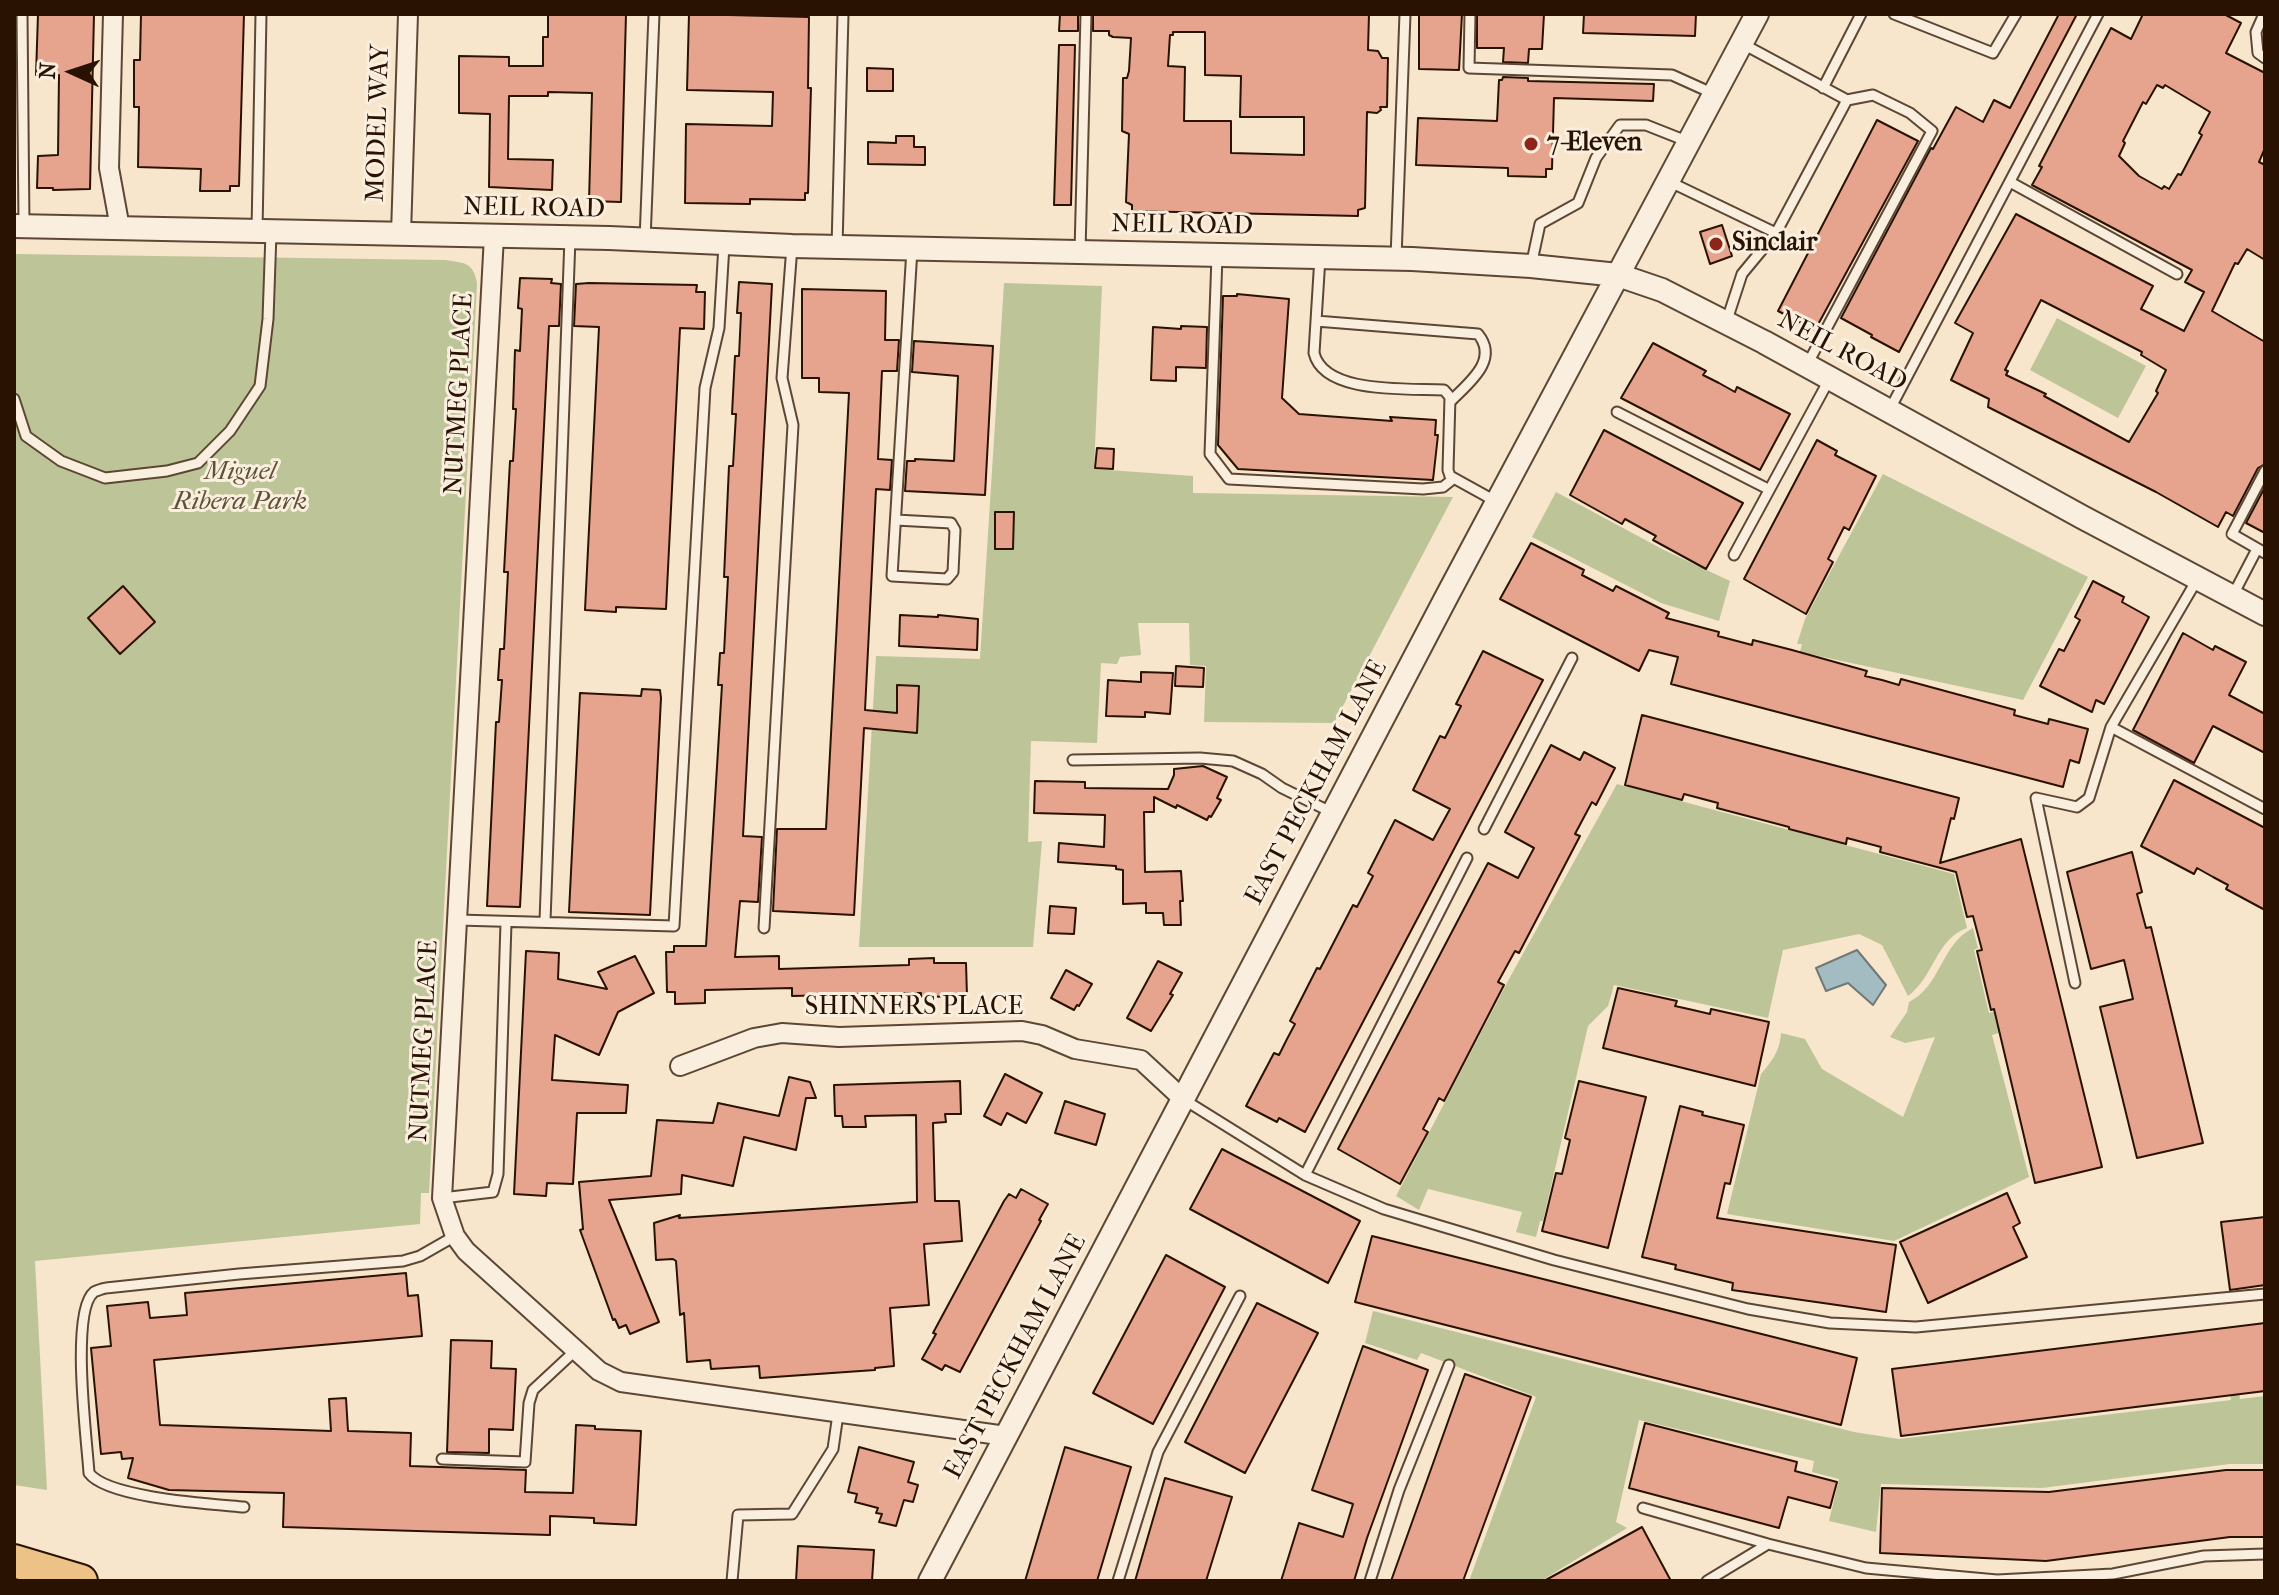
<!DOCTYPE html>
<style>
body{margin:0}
#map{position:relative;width:2279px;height:1595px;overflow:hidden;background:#f7e5cc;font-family:"IM FELL French Canon",serif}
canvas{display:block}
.frame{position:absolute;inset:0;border:16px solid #291201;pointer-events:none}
.north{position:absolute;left:32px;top:32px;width:80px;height:80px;-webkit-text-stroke:6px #faeede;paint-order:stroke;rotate:273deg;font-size:22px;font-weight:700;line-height:32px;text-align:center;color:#291201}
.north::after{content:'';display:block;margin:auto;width:28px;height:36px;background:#291201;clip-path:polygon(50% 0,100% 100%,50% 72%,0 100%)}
</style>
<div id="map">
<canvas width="2279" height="1595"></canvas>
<div class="frame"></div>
<div class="north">N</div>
</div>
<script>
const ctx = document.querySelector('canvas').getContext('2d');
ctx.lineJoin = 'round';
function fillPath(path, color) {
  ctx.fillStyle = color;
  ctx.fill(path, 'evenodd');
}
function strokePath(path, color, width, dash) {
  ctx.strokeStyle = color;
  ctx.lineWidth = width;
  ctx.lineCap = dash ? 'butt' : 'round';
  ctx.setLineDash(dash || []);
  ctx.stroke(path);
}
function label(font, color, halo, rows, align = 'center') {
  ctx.font = font + ' "IM FELL French Canon",serif';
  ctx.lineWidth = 6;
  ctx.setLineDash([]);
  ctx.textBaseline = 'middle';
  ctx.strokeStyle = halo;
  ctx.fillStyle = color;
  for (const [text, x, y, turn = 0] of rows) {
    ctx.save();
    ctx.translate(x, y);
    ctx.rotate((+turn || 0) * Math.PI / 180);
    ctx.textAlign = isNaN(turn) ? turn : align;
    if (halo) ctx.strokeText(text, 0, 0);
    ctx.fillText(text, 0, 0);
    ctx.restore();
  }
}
fillPath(new Path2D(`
 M14 254 445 260C465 263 473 262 477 283L429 1193H421L420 1224 35 1261 47 1490 14 1485Z
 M1004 283 1102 286 1094 469 1193 476V493L1453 497 1334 723 1204 722 1206 666 1190 665 1189 623H1138L1141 655 1120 657 1117 664 1101 663 1097 743 1031 741 1028 842 1042 841 1033 947H859L876 656 980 659Z
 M2057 318 2146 366 2118 418 2030 370Z
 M1883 474 2088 577 2023 700 1800 652 1802 644H1797L1805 619Z
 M1556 492 1664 550 1730 581 1719 621 1661 603 1532 537Z
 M1617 784 1954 874 1967 928C1936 939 1934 977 1908 996L1882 945 1859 934 1783 950 1768 1018 1614 985 1608 1006 1588 1026 1543 1221H1540L1536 1237 1516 1232 1522 1212 1428 1189 1419 1210 1396 1196 1509 979Z
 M1973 928 1978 948 1974 950 1989 1013 2058 995 2062 1014 1992 1035 2029 1177 1894 1241 1727 1214 1761 1074C1772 1061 1780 1051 1781 1033L1805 1039 1822 1069 1903 1117 1935 1037 1905 1043 1890 1037 1907 1012 1909 1002C1942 985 1940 945 1973 928Z
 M1373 1311 1854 1432 1899 1439 2231 1400 2224 1348 2233 1347 2240 1399 2265 1396V1464H2230L2042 1488 1881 1484 1876 1532 1829 1521 1839 1479 1812 1472 1814 1461 1639 1420 1616 1522 1627 1528 1541 1581H1469L1536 1397 1421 1353 1417 1360 1365 1343Z`), '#bdc598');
const water = new Path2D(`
 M1857 950 1886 985 1873 1005 1848 983 1826 991 1816 968Z`);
fillPath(water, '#a2bcc2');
strokePath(water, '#727875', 2);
const building = new Path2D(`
 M38 14H94L90 189 53 190V188H37L38 156 58 155 59 75H36Z
 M141 14H244L239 186H230V191H200L201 169 138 167 139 107H134V60H140Z
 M548 14H626L621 202 589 201 592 93 548 92V96H509L508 159 553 160 552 190 489 187 490 114 459 113V56L509 57V66H543V37H548Z
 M689 14 809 17 808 88H811L808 193H805V200L750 199V204L685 203 686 124 772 126 773 92 687 90Z
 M1060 14H1078V31H1059Z
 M1093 14H1369L1368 50 1378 51 1382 58H1388L1387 107H1380L1381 110 1377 113 1367 112 1365 208 1358 210V216L1132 211V205L1126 202 1129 134 1122 131 1123 78H1127L1129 71 1131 38 1113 37 1109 35V31H1093ZM1173 32H1205V75L1241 76 1240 117H1304V155L1231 153V121H1184L1185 67 1168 66 1170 35H1173Z
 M1419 14H1462L1459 70 1419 69Z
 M1477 14H1544L1542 49H1529L1528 63 1503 62 1504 48H1477Z
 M1584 14H1696L1695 36 1583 33Z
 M2059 14H2077L1899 352 1871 337 1872 335 1841 318 1931 148 1933 149 1956 107 1983 122 1994 100 2010 108Z
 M2143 14H2224L2241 23 2226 53 2265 73V148L2259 162 2265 165V260L2247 249 2238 264 2235 263 2212 311 2265 342V464L2258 468 2233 516 2226 512 2218 527 2156 492 1988 407 1989 399 1951 380 1973 333 1955 323 2016 214 2153 286 2141 309 2184 331 2204 292 2185 282 2192 270 2032 185 2042 167 2039 166 2111 28 2131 39ZM2157 85 2163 88 2165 85 2210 112 2199 133 2202 135 2181 175 2178 174 2169 189 2164 186 2162 189 2139 176 2119 156 2125 143 2123 141 2143 102 2146 104ZM2041 300 2142 352 2141 355 2166 370 2156 391 2158 393 2129 442 2044 396 2046 394 2006 375 2008 371 2005 370Z
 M1059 45H1075L1071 205H1054Z
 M867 68 893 69V91H867Z
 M1503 77 1528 78V81L1654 84 1653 101 1554 98 1552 169H1546V177L1508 176V168L1416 165 1418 118 1497 121 1499 80H1502Z
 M1877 120 1918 141 1815 330 1778 311Z
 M896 136H914V147H925V165L868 164V142L896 143Z
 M1722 225 1732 256 1710 264 1700 232Z
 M520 278 552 279 551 283 561 284 559 326H549L520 907 487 906 496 722H499L502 680H498L500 649H504L508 572H504L510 461H513L516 409H513L515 350 520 351 522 309 518 308Z
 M739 282 772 284 743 836 762 837 758 902 740 901 735 957 779 956V969L909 965V959L934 958V963H966L967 996 921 997V993L792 996V988L705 990V1003L675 1004V992H667L666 952H674V946H706L722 685H718L720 653H724L728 577H724L729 466H733L736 414H732L735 356H739L741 313H737Z
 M589 283 697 285 696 292H705L704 329 680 328 666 609 616 607V612L585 610 599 327 574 326 576 284Z
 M802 289 886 291 885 340H899L897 371H882L878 459 892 460 890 490 876 489 865 710 897 713V685L919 686 917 733 864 728 854 915 773 911 777 829H826L849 393 819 392V378H802Z
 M1237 294 1289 299 1282 398 1299 414 1392 421 1390 417 1436 420 1435 435H1438L1433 480 1238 469 1218 445 1223 296H1237Z
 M1181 326 1207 327 1206 368 1176 367V381L1151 380 1153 327 1181 329Z
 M914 341 993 346 985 495 905 491 907 461H915V459L954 461 958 376 912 372Z
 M1653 343 1706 371 1703 375 1719 383 1735 392 1737 387 1790 414 1760 470 1621 398Z
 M1604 430 1743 503 1706 569 1653 540 1656 536 1625 519 1622 524 1570 495Z
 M1817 440 1837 451 1835 455 1876 476 1849 530 1844 527 1828 559 1833 562 1806 614 1744 579Z
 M1097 448 1114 449 1113 469 1095 468Z
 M2265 487V533L2246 523Z
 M995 512H1014L1013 549H995Z
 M1531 543 1584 570 1582 575 1613 591 1616 586 1669 613 1666 618 1719 632 1718 636 1752 645 1753 640 1792 650 1867 671 1865 676 1882 680 1899 685 1901 679 2015 710 2014 715 2048 724 2049 719 2088 729 2079 763 2070 760 2063 787 1671 684 1678 657 1649 650 1639 671 1500 599Z
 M2093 581 2124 597 2122 602 2149 617 2104 704 2096 700 2092 712 2040 686 2059 649 2064 651 2080 620 2075 617Z
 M123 586 155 622 120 654 88 618Z
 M900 615 938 617V615L978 619 977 650 899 646Z
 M2183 633 2213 650 2215 646 2246 662 2229 695 2265 714V753L2213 726 2194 763 2133 730Z
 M1483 651 1543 680 1305 1132 1279 1118 1277 1122 1246 1106 1274 1053 1279 1055 1287 1039 1295 1024 1290 1021 1317 968 1320 969 1353 905 1357 907 1373 876 1368 873 1395 820 1433 840 1450 809 1413 790 1440 736 1445 738 1461 706 1456 704Z
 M1176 666 1204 668 1203 687 1175 686Z
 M1141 672 1173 673 1170 714 1145 712V717L1106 716 1108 680 1141 682Z
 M642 689 660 690 661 698 650 915 569 912 580 693 641 696Z
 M1642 715 1959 798 1954 819 1951 818 1940 863 2021 839 2102 1167 2035 1183 1994 1009 1991 1010 1977 951 1982 950 1973 916 1967 917 1956 872 1880 852 1881 847 1847 838 1846 844 1789 829V827L1717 808 1718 803 1684 794 1682 800 1625 785Z
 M1551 745 1580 760 1584 752 1615 768 1596 805 1592 802 1575 834 1580 836 1519 953 1515 951 1498 982 1504 985 1444 1101 1439 1098 1431 1114 1423 1129 1428 1132 1400 1184 1338 1149 1488 863 1518 878 1534 848 1505 832Z
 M1203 766 1227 777 1217 798 1221 800 1211 817 1209 816 1207 820 1177 805 1176 808 1154 797V812H1144L1145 872 1181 871 1183 901H1180L1181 925H1164L1163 913H1146V903L1123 904V870L1116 869V866L1058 862 1059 843 1104 847 1105 815 1034 813 1035 781 1085 782V788L1168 789 1174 775V769Z
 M2174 780 2265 828V910L2226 889 2228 885 2213 877 2197 868 2194 874 2141 846Z
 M2132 852 2142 892 2137 894 2146 928 2151 927 2203 1143 2137 1158 2100 1007 2133 999 2124 960 2091 969 2067 872Z
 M1050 906 1076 908 1074 934 1048 933Z
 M526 951 559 953 558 979 607 989 598 972 635 956 654 993 618 1012 599 1055 555 1035 552 1080 628 1085 626 1113H577L573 1184 547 1183 546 1196 514 1194Z
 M1158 961 1182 973 1170 994 1173 995 1151 1031 1127 1018Z
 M1066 970 1092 984 1079 1006 1077 1005 1074 1010 1051 998Z
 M1618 988 1677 1001 1675 1006 1693 1010 1710 1014 1711 1009 1769 1022 1755 1086 1603 1048Z
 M1005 1074 1042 1093 1026 1123 1007 1113 1001 1125 984 1116Z
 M789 1077 810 1082 816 1098H806L796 1150 744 1137 733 1186 682 1175 681 1194 609 1200 659 1322 630 1334 626 1325 619 1328 615 1319 613 1320 580 1230 583 1229 579 1182 651 1176 657 1120 713 1123 718 1103 779 1116Z
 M960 1081 961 1114H945L946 1122 933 1123 935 1201H959L962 1241 924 1244 929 1305 890 1308 894 1366 875 1368V1370L760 1378 759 1366 711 1369 710 1360 687 1362 684 1313 680 1315 676 1261 673 1259 656 1260 654 1223 680 1215 679 1218 917 1202 916 1115 865 1116 866 1127H843L842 1116H835L834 1085Z
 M1579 1081 1646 1097 1608 1248 1542 1231 1556 1173 1562 1174 1570 1140 1565 1138Z
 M1065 1101 1105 1114 1096 1145 1055 1133Z
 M1680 1106 1703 1112 1702 1115 1744 1125 1730 1184 1725 1183 1717 1218 1896 1245 1886 1312 1732 1290 1733 1283 1675 1269 1676 1265 1642 1257Z
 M1222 1149 1360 1221 1328 1283 1190 1209Z
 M1021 1189 1048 1204 1039 1220 1041 1221 960 1372 945 1365 942 1370 922 1359 936 1334 933 1333 1004 1201 1009 1194 1016 1198Z
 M2007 1193 2020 1223 2013 1227 2027 1257 1928 1303 1900 1242Z
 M2265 1217V1285L2230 1290 2221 1222Z
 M1372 1236 1857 1358 1841 1425 1355 1302Z
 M1166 1255 1225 1287 1153 1424 1093 1393Z
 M406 1273 408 1296 418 1295 422 1336 154 1360 160 1425 331 1431 329 1399 346 1398 348 1431 411 1433 410 1466 526 1470 525 1492 573 1493 576 1425 595 1426V1429L641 1431 636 1525 594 1523V1518L550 1516V1535L283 1527 284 1493 169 1490 128 1478 133 1458 122 1459 121 1452 101 1454 91 1348 111 1346 107 1306 148 1302 150 1318 187 1315 185 1293Z
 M1257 1303 1318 1333 1245 1473 1185 1442Z
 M2265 1323V1391L1901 1436 1892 1369Z
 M451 1340 492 1341 491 1368 516 1369 513 1430 489 1429V1453L447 1452Z
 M1363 1346 1428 1370 1367 1538 1354 1581H1281L1299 1523 1343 1537 1353 1504 1312 1490Z
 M1465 1374 1531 1397 1463 1581H1391Z
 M1645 1423 1797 1462 1795 1471 1837 1482 1830 1508 1788 1497 1779 1528 1629 1488Z
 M859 1447 914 1462 908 1482 918 1485 913 1502 904 1500 896 1526 879 1522 882 1514 876 1513 878 1508 855 1502 857 1494 848 1492Z
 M1065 1447 1131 1467 1097 1581H1025Z
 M2226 1470H2265V1537H2230L2046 1561 1880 1553 1882 1488 2049 1492Z
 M1165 1478 1232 1497 1206 1581H1135Z
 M1642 1527 1671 1581H1544L1604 1548Z
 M798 1546 874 1550 872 1581H796Z`);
fillPath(building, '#e6a38e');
strokePath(building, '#291201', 2);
const service = new Path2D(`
 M22 14 24 226
 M1470 14 1469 68 1672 75 1714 94
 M1894 14 1993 53 2016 14
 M2264 14 2256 32 2258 53 2265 58
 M1823 88 1861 14
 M1668 181 1776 233
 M2010 182 2177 274
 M257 231 261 14
 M645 240 654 14
 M837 247 843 14
 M1080 252 1086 14
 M1217 256 1210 454 1229 479 1423 489 1443 487 1453 479
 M1320 257 1314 353C1324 395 1409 388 1444 390L1450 397 1448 470 1450 476 1497 502
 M1396 258 1405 14
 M1531 266 1540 224 1578 203 1596 158 1620 125H1646L1689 142
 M1316 321 1478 334C1500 361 1467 384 1450 402
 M1726 323 1742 274 1776 233 1847 100 1743 44
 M1807 365 1932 131 1910 113 1873 95 1847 100
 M14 399 26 436 61 461 105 478 167 471 198 463 230 431 260 386 268 319 271 233
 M1890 409 2098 14
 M1617 412 1768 489
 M2265 471 2232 534 2265 553
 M896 520 951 523 955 530 953 572 947 579 892 576 912 249
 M1734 555 1830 378
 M2233 595 2257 549
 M2111 727 2265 809
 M1073 760 1200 758 1233 761 1262 774 1282 788 1333 813
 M1484 829 1572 658
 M458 920 674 926 705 388 719 328 724 245
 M545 921 570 238
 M764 928 793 425 782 378 792 246
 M2075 983 2036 798 2077 807 2089 798 2111 727 2198 578
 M1183 1099 1305 1175 1384 1209 1554 1260 1748 1309 1830 1323 1916 1327 2265 1294
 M1305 1175 1467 858
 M442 1198 493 1192 498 1174 506 923
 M442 1459 525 1462 529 1403 533 1390 576 1350
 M244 1507C212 1504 107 1498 89 1473 87 1441 70 1311 94 1292 95 1291 105 1288 106 1288L239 1274 403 1261 420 1256 455 1236
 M1643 1508 1768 1544 1866 1568 1997 1580 2113 1574 2204 1556 2265 1554
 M732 1581 738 1515 792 1514 833 1449 838 1414
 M1118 1581 1158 1452 1240 1296
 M1370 1581 1399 1490 1449 1365
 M1707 1581 1768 1544`);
const minor = new Path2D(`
 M113 14 109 168 120 228
 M401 234 408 14
 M494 236 442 1198 455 1236 466 1251 599 1371 621 1382 1006 1436
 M680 1066 754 1038 782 1033 839 1037 1022 1031 1042 1035 1075 1049 1141 1060 1183 1099`);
const tertiary = new Path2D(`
 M14 226 609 238 792 246 1412 259 1531 266 1618 275 1662 290 1764 342 2082 517 2265 614
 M930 1581 1448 594 1757 14`);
const motorway = new Path2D(`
 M14 1561 81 1581`);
strokePath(service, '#5c4734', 13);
strokePath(minor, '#5c4734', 22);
strokePath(tertiary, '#5c4734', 26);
strokePath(motorway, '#291201', 36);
strokePath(service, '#faeede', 9);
strokePath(minor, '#faeede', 18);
strokePath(tertiary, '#faeede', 22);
strokePath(motorway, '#ecc286', 32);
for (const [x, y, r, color] of [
 [1531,144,8,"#8f2418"],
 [1716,244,8,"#8f2418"]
]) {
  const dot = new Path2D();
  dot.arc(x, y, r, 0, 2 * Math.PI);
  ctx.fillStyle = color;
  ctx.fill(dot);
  strokePath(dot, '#faeede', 3);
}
label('26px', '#291201', '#faeede', [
 ["MODEL WAY",379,123,-88],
 ["NEIL ROAD",534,209,1],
 ["NEIL ROAD",1182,226,1],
 ["NEIL ROAD",1842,352,28],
 ["NUTMEG PLACE",460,394,-87],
 ["EAST PECKHAM LANE",1317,783,-62],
 ["SHINNERS PLACE",914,1008],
 ["NUTMEG PLACE",425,1041,-87],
 ["EAST PECKHAM LANE",1016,1357,-62]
]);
label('bold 26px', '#291201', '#faeede', [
 ["7-Eleven",1547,144],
 ["Sinclair",1732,244]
], 'left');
label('italic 26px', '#5d5136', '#faeede', [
 ["Miguel",240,473],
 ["Ribera Park",240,503]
]);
</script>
